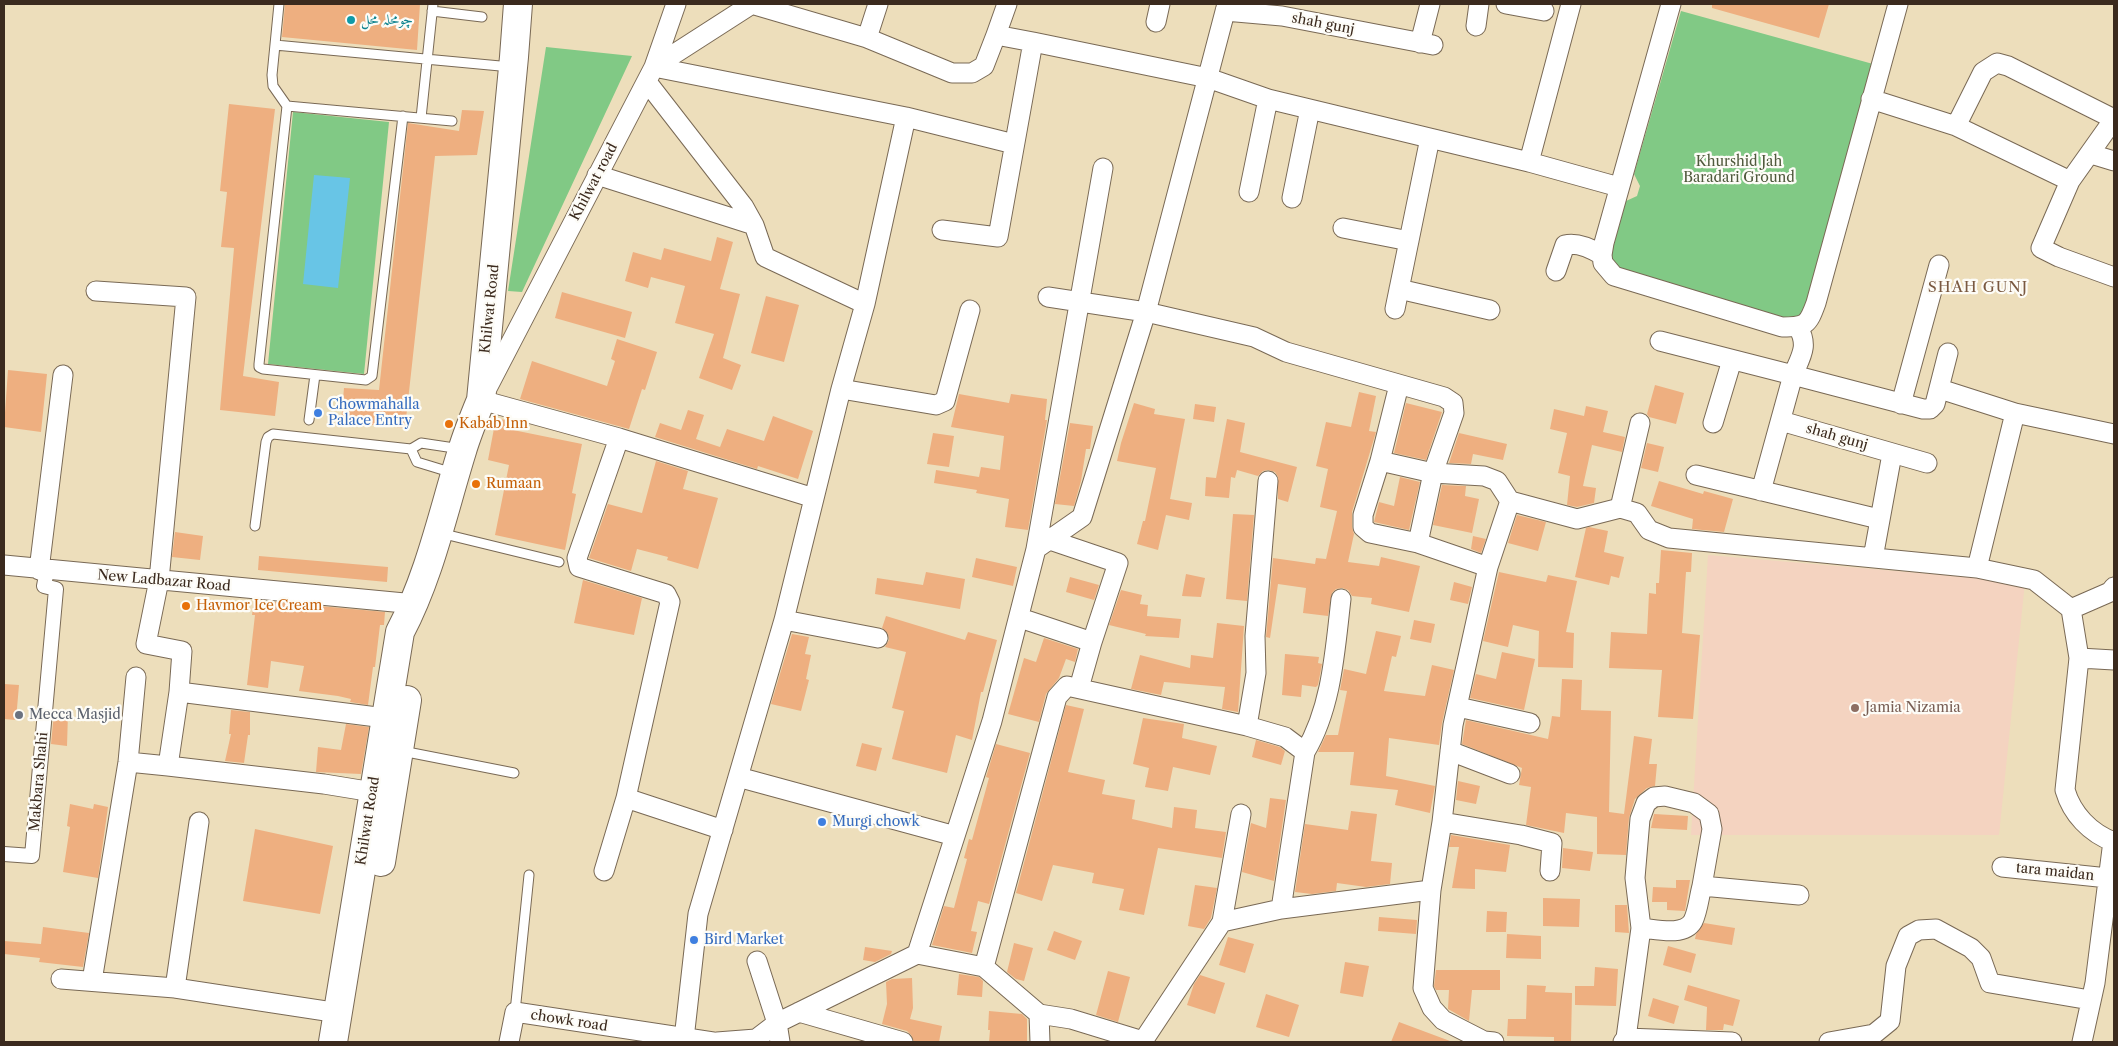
<!DOCTYPE html>
<meta charset="utf-8">
<style>
body{margin:0}
#map{position:relative;width:2118px;height:1046px;overflow:hidden;background:#eddebb;font-family:"Libre Caslon Text",serif}
canvas{display:block}
.frame{position:absolute;inset:0;border:5px solid #3b2a1e;pointer-events:none}
</style>
<div id="map">
<canvas width="2118" height="1046"></canvas>
<div class="frame"></div>
</div>
<script>
const ctx = document.querySelector('canvas').getContext('2d');
ctx.lineJoin = 'round';
function fillPath(path, color) {
  ctx.fillStyle = color;
  ctx.fill(path, 'evenodd');
}
function strokePath(path, color, width, dash) {
  ctx.strokeStyle = color;
  ctx.lineWidth = width;
  ctx.lineCap = dash ? 'butt' : 'round';
  ctx.setLineDash(dash || []);
  ctx.stroke(path);
}
function label(font, color, halo, rows, align = 'center') {
  ctx.font = font + ' "Libre Caslon Text",Amiri,serif';
  ctx.lineWidth = 4.5;
  ctx.setLineDash([]);
  ctx.textBaseline = 'middle';
  ctx.strokeStyle = halo;
  ctx.fillStyle = color;
  for (const [text, x, y, turn = 0] of rows) {
    ctx.save();
    ctx.translate(x, y);
    ctx.rotate((+turn || 0) * Math.PI / 180);
    ctx.textAlign = isNaN(turn) ? turn : align;
    if (halo) ctx.strokeText(text, 0, 0);
    ctx.fillText(text, 0, 0);
    ctx.restore();
  }
}
fillPath(new Path2D(`
 M1708 555 2025 582 1999 835H1691Z`), '#f4d3c0');
fillPath(new Path2D(`
 M1681 11 1873 64 1803 314 1792 324 1614 267 1611 255 1626 201 1637 196 1640 186 1634 174Z
 M546 47 632 56 522 292 508 291Z
 M293 112 389 122 364 374 268 364Z`), '#81c985');
fillPath(new Path2D(`
 M314 175 350 178 338 288 303 284Z`), '#68c5e6');
fillPath(new Path2D(`
 M285 4H420L417 50 282 37Z
 M1712 4H1829L1819 38 1712 8Z
 M229 104 275 109 243 376 279 382 275 416 220 410 234 248 221 247 227 192 220 191Z
 M462 110 484 111 477 155 435 156 405 428 341 422 344 388 379 390 408 123 459 131Z
 M717 237 733 242 720 289 740 294 723 358 741 365 732 390 699 378 714 334 675 323 685 286 651 277 648 288 625 281 633 252 661 260 664 248 711 261Z
 M562 292 632 312 625 338 555 318Z
 M766 296 799 305 784 362 751 353Z
 M617 339 657 352 645 390 642 389 629 429 520 399 532 361 607 386 615 361 611 359Z
 M8 370 47 374 41 432 4 427Z
 M1655 385 1684 393 1676 424 1649 417 1647 414Z
 M1359 392 1376 396 1369 431 1376 432 1352 512V527L1354 534 1348 562 1379 566 1381 557 1420 566 1409 612 1371 604 1372 598 1352 596 1348 590 1342 588 1336 589 1332 593 1328 616 1303 613 1306 588 1278 584 1270 638 1266 637 1273 558 1315 564 1316 558 1326 559 1337 511 1320 507 1328 469 1316 466 1326 422 1351 427Z
 M959 394 1009 403 1011 394 1047 399 1045 420H1047L1028 530 1005 527 1009 499 976 493 977 490 934 483 936 470 979 477 981 467 1000 470 1004 436 951 427Z
 M1134 403 1155 409 1154 414 1185 419 1170 499 1192 503 1189 520 1166 515 1158 550 1137 544 1143 521H1145L1156 468 1117 461 1121 443Z
 M1406 403 1442 412 1426 460 1394 453Z
 M1195 404 1216 407 1214 422 1193 419Z
 M1586 406 1608 411 1603 432 1625 437 1622 452 1592 445 1583 486 1596 488 1594 503 1577 507 1567 505 1570 476 1558 473 1567 433 1550 429 1554 409 1584 416Z
 M688 410 704 415 696 439 720 447 727 429 764 441 773 416 813 431 798 479 758 466 757 469 655 437 660 423 681 430Z
 M496 418 514 422 513 430 582 444 572 493 576 494 565 550 495 535 509 465 488 460Z
 M1227 419 1245 423 1240 452 1297 467 1288 502 1278 499V477L1275 472 1268 470 1263 471 1258 476 1237 470 1235 478 1231 477 1229 498 1205 496 1206 477 1216 478Z
 M1070 423 1093 426 1090 449H1086L1081 481 1074 506 1055 504Z
 M933 433 954 436 949 467 927 464Z
 M1459 433 1507 444 1503 460 1473 454 1471 464 1449 463Z
 M1647 443 1664 447 1658 472 1641 468Z
 M656 461 688 471 683 489 718 498 698 569 667 560 668 557 637 549 631 571 589 558 608 504 642 513Z
 M1400 477 1420 482 1409 530 1374 522 1379 502 1394 506Z
 M1659 481 1703 494 1704 491 1733 499 1724 532 1692 529 1693 519 1651 506Z
 M1442 485 1466 486 1465 496 1479 499 1472 533 1433 525Z
 M1233 514 1254 515 1247 601 1226 599Z
 M1517 515 1546 522 1538 551 1508 543Z
 M1589 527 1608 531 1604 552 1624 557 1619 578 1611 576 1609 585 1575 577 1586 528Z
 M175 532 203 536 200 560 172 557Z
 M1473 536 1486 539 1481 553 1471 549Z
 M1661 550 1692 553 1691 572H1686L1682 633 1700 635 1693 719 1658 717 1662 670 1609 668 1611 632 1647 634 1649 593 1656 594V583H1659Z
 M259 556 388 567 387 582 258 570Z
 M976 558 1017 567 1013 586 972 577Z
 M926 572 965 579 960 609 875 594 877 578 923 585Z
 M1499 572 1546 582 1548 575 1577 581 1566 632 1574 633 1573 668 1538 667 1539 631 1513 625 1508 647 1483 641Z
 M1186 574 1205 578 1201 597 1182 596Z
 M1070 577 1099 585 1094 600 1066 592Z
 M583 580 642 598 634 635 574 623Z
 M1454 582 1472 587 1468 604 1450 600Z
 M1121 590 1142 595 1140 604 1148 605 1147 616 1181 619 1179 638 1145 636 1146 634 1109 625Z
 M254 600 385 612 384 625H380L375 667H373L368 705 350 702 351 699 338 696 299 691 304 666 271 661 268 688 247 685 255 615H252Z
 M886 616 965 640 968 632 997 640 983 692H981L972 740 956 735 947 773 892 759 904 711 892 708 906 652 885 647 889 640 888 634 882 628Z
 M1414 620 1435 624 1431 643 1410 639Z
 M1217 623 1244 626 1238 712 1222 709 1225 687 1164 682 1161 695 1131 689 1140 655 1190 668 1191 655 1213 658Z
 M1376 631 1401 636 1396 657 1392 656 1384 691 1425 696 1432 665 1454 670 1442 723 1439 745 1389 738 1386 776 1435 786 1430 813 1395 805 1398 790 1350 785 1354 752H1318L1326 735H1338L1347 691 1340 690 1344 669 1366 674Z
 M792 634 809 637 805 654 811 655 806 679 809 680 801 711 771 704Z
 M1044 638 1078 649 1075 662 1066 659 1059 678 1046 694 1039 722 1008 714 1024 658 1036 662Z
 M1502 652 1535 659 1524 710 1470 698 1476 674 1496 679Z
 M1285 654 1319 657 1318 663 1322 664 1318 685 1316 687 1302 685 1301 697 1282 695Z
 M1562 679 1582 680 1581 710 1611 711 1609 812 1624 814 1634 736 1652 739 1649 764H1657L1655 786 1647 788 1635 799 1629 818 1626 855 1597 854V817L1566 813 1564 833 1526 825 1531 787 1519 785 1522 768 1462 744 1466 720 1548 739 1552 716 1560 717Z
 M4 684 19 685 16 720 4 719Z
 M1066 705 1084 709 1068 772 1105 780 1102 794 1135 800 1132 819 1172 828 1174 807 1197 810 1195 828 1226 832 1222 858 1158 848 1144 915 1119 910 1124 889 1092 883 1094 873 1053 865 1042 901 1016 893Z
 M231 710 250 712V735H248L244 763 225 761 231 734H229Z
 M54 713H68L67 746 51 744Z
 M1143 718 1184 724 1182 738 1217 746 1210 775 1173 767 1168 791 1145 787 1149 768 1133 764Z
 M346 724 369 727 361 774 316 772 318 747 341 750Z
 M1256 740 1280 747 1285 751 1281 765 1252 757Z
 M862 743 882 748 876 771 856 766Z
 M996 744 1030 753 989 904 978 901 971 931 977 932 972 953 932 945 944 906 954 908 967 859 964 858 969 839 972 840 989 778 986 777Z
 M1458 781 1480 786 1476 804 1456 800Z
 M1270 798 1286 800 1274 881 1242 872 1251 823 1266 828Z
 M70 804 93 809 94 804 108 807 98 878 63 872 70 827 67 826Z
 M1351 811 1377 814 1371 861 1392 863 1390 884 1366 887 1337 883 1336 891 1312 894 1295 892 1305 824 1348 830Z
 M1654 814 1688 816 1687 830 1651 828Z
 M255 829 333 846 320 914 243 901Z
 M1451 835 1510 845 1506 872 1475 869V889L1452 888 1459 847H1449Z
 M1563 848 1593 852 1590 871 1562 868Z
 M1676 880H1690L1685 911 1667 910V902H1652L1653 887 1676 888Z
 M1195 885 1217 888 1211 918 1204 929 1188 926Z
 M1543 898 1580 899 1579 927 1543 926Z
 M1615 905H1627L1629 933 1615 932Z
 M1487 911 1507 912 1506 932H1486Z
 M1379 917 1417 920 1416 934 1378 931Z
 M1704 923 1735 928 1732 945 1695 939 1696 934Z
 M43 927 89 933 83 967 39 962 40 958 4 954V941L41 944Z
 M1054 931 1082 941 1075 960 1047 950Z
 M1507 934 1541 936V959L1506 958Z
 M1228 937 1254 944 1245 973 1219 965Z
 M1014 943 1033 948 1024 981 1016 979 1007 972Z
 M1668 946 1696 954 1691 973 1663 965Z
 M865 947 892 951 891 954 875 962 863 960Z
 M1345 962 1369 966 1363 997 1340 993Z
 M1595 967 1618 969 1616 1006 1575 1005V986H1594Z
 M1436 970H1500V990H1472L1469 1021 1448 1009 1449 990H1436L1434 986Z
 M1108 971 1130 977 1118 1022 1096 1015Z
 M959 974 979 977 983 981 982 997 957 995Z
 M1200 975 1225 983 1215 1014 1187 1005 1194 984Z
 M912 978 913 1008 910 1019 942 1026 939 1042H914L911 1035 907 1031 882 1024 887 1004 886 982 892 979Z
 M1527 985 1546 986 1545 992 1572 993 1571 1042H1554V1037L1507 1036 1508 1019H1526Z
 M1688 985 1740 1000 1733 1026 1724 1024 1723 1030H1706L1707 1007 1684 1000Z
 M1266 994 1299 1005 1289 1037 1256 1027Z
 M1653 998 1679 1006 1674 1024 1648 1016Z
 M989 1011 1022 1014 1027 1019V1042H989L990 1030H988Z
 M1399 1022 1450 1041V1042H1391Z`), '#eeaf80');
const service = new Path2D(`
 M279 4 272 75 273 86 287 106 452 121
 M432 11 482 17
 M275 45 511 67
 M287 106 259 364V367L263 369 366 380 372 376 403 116
 M421 118 433 4
 M309 420 315 375
 M411 449 417 462 453 473
 M255 526 266 442 268 437 273 434 411 449 421 443 461 449
 M440 533 559 562
 M402 751 514 773
 M515 1012 529 875`);
const pedestrian = new Path2D(`
 M4 854 32 856 56 589 44 586 47 570`);
const minor = new Path2D(`
 M676 4 654 67 481 400 619 438 814 498
 M751 4 867 38 952 73H972L984 66 996 35
 M1506 4 1544 11
 M1671 4 1604 243 1602 255 1603 263 1614 276 1782 327C1806 327 1808 325 1816 303L1898 4
 M1225 11 1282 16 1433 45
 M1156 22 1160 4
 M1476 26 1479 4
 M867 38 878 4
 M1033 42 1208 78 1268 99 1529 162 1619 187
 M1420 43 1430 4
 M654 67 906 117 1014 144
 M654 67 752 4
 M647 82 744 207 754 225 765 257 865 304
 M1871 99 1956 126 2070 181
 M2114 119 2070 181 2041 248 2059 257 2114 277
 M1956 126 1983 72 1997 63 2008 66 2114 119
 M2091 154 2114 161
 M1529 162 1571 4
 M597 175 754 225
 M1249 192 1268 99
 M1292 198 1310 109
 M1343 228 1409 241
 M942 230 998 237 1033 42 996 35 1007 4
 M1556 271 1565 245C1577 242 1592 249 1602 255
 M1399 289 1490 310
 M96 291 186 297 159 580 146 644 182 651 179 692 168 766 128 762
 M1048 297 1146 312 1254 337 1286 352 1444 397 1453 403 1454 413 1433 473 1418 543
 M1395 309 1430 138
 M1798 327C1809 346 1801 356 1793 375L1923 409H1930L1935 404 1948 353
 M1660 341 1793 375 1761 491
 M1399 385 1380 461 1363 515V527L1370 533 1418 543 1488 567
 M841 389 936 405 945 401 970 310
 M1940 389 2015 413 2114 434
 M1901 404 1939 265
 M1781 421 1927 463
 M1713 423 1732 360
 M1380 461 1433 473 1484 476 1497 481 1510 501
 M1696 475 1879 519
 M1620 508 1640 423
 M1050 540 1118 563 1092 642 1079 688
 M1036 549 1103 168
 M1873 558 1892 454
 M4 565 415 604
 M1977 568 2015 413
 M39 570 63 375
 M2114 587 2110 592 2071 609 2079 658 2065 790C2072 814 2090 833 2114 842
 M1020 618 1092 642
 M784 620 878 638
 M2079 658 2114 660
 M179 692 385 718
 M1458 707 1530 723
 M1247 726 1285 737 1305 752 1281 909
 M1450 751 1510 774
 M1305 752C1332 707 1335 650 1341 599
 M168 766 324 784 373 792
 M738 777 955 836
 M626 798 723 830
 M1442 822 1521 835 1552 843 1550 871
 M2002 867 2108 878
 M604 871 626 798 670 602 666 594 579 567 577 558 619 438
 M1222 922 1241 814
 M1641 928C1655 929 1684 937 1693 921 1698 911 1699 897 1702 886L1799 895
 M917 954 984 967 1039 1014 1071 1019 1143 1041 1222 922 1281 909 1431 890
 M984 967 1057 697 1067 686 1247 726 1256 673 1255 636 1268 481
 M61 979 175 988 339 1013
 M92 981 128 762 136 677
 M175 988 199 822
 M799 1012 903 1042
 M1039 1014 1040 1042
 M1626 1038 1732 1042
 M684 1039 698 914 784 620 841 389 865 304 906 117
 M509 1042 515 1012 713 1042
 M717 1042 756 1039 777 1023 757 961
 M780 1042 777 1023 917 954 992 721 1036 549 1082 517 1146 312 1227 4
 M1494 1042 1484 1041 1443 1020 1432 1008 1423 988 1431 890 1442 822 1453 725 1488 567 1510 501 1577 519 1620 508 1637 513 1649 530 1669 538 1977 568 2034 580 2071 609
 M1623 1042 1626 1038 1641 928 1635 878 1640 819 1646 803 1654 797 1665 796 1694 803 1709 814 1712 829 1702 886
 M1829 1042 1874 1034 1890 1021 1896 966 1908 936 1919 930 1936 929 1971 948 1981 958 1990 983 2090 1000
 M2082 1042 2095 983 2113 841`);
const primary = new Path2D(`
 M381 862 407 700
 M333 1042 400 632C430 575 443 512 462 451 467 434 474 417 481 400L514 57 518 4`);
strokePath(service, '#796955', 11);
strokePath(pedestrian, '#796955', 16);
strokePath(minor, '#796955', 21);
strokePath(primary, '#796955', 30);
strokePath(service, '#fff', 9);
strokePath(pedestrian, '#fff', 14);
strokePath(minor, '#fff', 19);
strokePath(primary, '#fff', 28);
for (const [x, y, r, color] of [
 [351,20,5,"#0f9aa8"],
 [318,413,5,"#3f7fe0"],
 [449,424,5,"#e8710a"],
 [476,484,5,"#e8710a"],
 [186,606,5,"#e8710a"],
 [1855,708,5,"#8d6e63"],
 [19,715,5,"#6b7280"],
 [822,822,5,"#3f7fe0"],
 [694,940,5,"#3f7fe0"]
]) {
  const dot = new Path2D();
  dot.arc(x, y, r, 0, 2 * Math.PI);
  ctx.fillStyle = color;
  ctx.fill(dot);
  strokePath(dot, '#fdfcf7', 2);
}
label('14px', '#0d838f', '#fdfcf7', [
 ["چومحلہ محل",361,20]
], 'left');
label('14px', '#3b2a1e', '#fdfcf7', [
 ["shah gunj",1323,24,11],
 ["Khilwat road",594,182,-62],
 ["Khilwat Road",490,309,-84],
 ["shah gunj",1837,437,16],
 ["New Ladbazar Road",164,581,5],
 ["Makbara Shahi",39,782,-85],
 ["Khilwat Road",368,821,-81],
 ["tara maidan",2055,872,6],
 ["chowk road",569,1021,9]
]);
label('14px', '#505a3d', '#fdfcf7', [
 ["Khurshid Jah",1739,162],
 ["Baradari Ground",1739,178]
]);
label('14px', '#366cbe', '#fdfcf7', [
 ["Chowmahalla",328,405],
 ["Palace Entry",328,421],
 ["Murgi chowk",832,822],
 ["Bird Market",704,940]
], 'left');
label('14px', '#c56008', '#fdfcf7', [
 ["Kabab Inn",459,424],
 ["Rumaan",486,484],
 ["Havmor Ice Cream",196,606]
], 'left');
label('14px', '#785e54', '#fdfcf7', [
 ["Jamia Nizamia",1865,708]
], 'left');
label('14px', '#5b616d', '#fdfcf7', [
 ["Mecca Masjid",29,715]
], 'left');
ctx.letterSpacing = '1px';
label('15px', '#7a5940', '#fdfcf7', [
 ["SHAH GUNJ",1978,288]
]);
ctx.letterSpacing = '0px';
</script>
